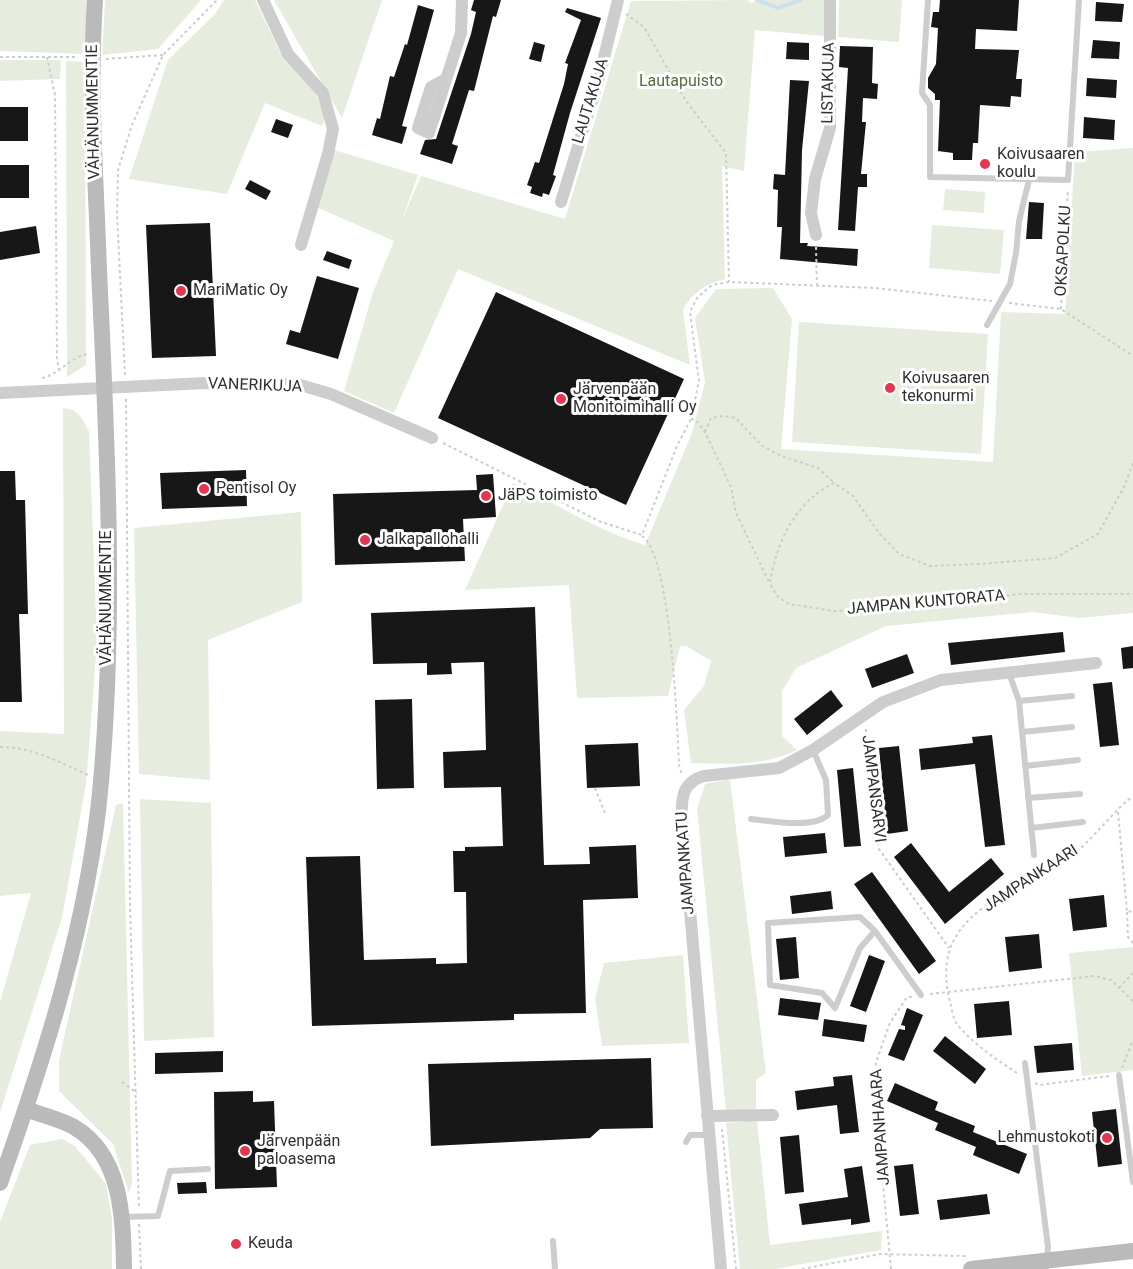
<!DOCTYPE html>
<meta charset="utf-8">
<style>
body{margin:0}
canvas{display:block;background:#fff}
</style>
<canvas width="1133" height="1269"></canvas>
<script>
const ctx = document.querySelector('canvas').getContext('2d');
ctx.lineJoin = 'round';
function fillPath(path, color) {
  ctx.fillStyle = color;
  ctx.fill(path, 'evenodd');
}
function strokePath(path, color, width, dash) {
  ctx.strokeStyle = color;
  ctx.lineWidth = width;
  ctx.lineCap = dash ? 'butt' : 'round';
  ctx.setLineDash(dash || []);
  ctx.stroke(path);
}
function label(font, color, halo, rows, align = 'center') {
  ctx.font = font + ' Roboto,sans-serif';
  ctx.lineWidth = 6;
  ctx.setLineDash([]);
  ctx.textBaseline = 'middle';
  ctx.strokeStyle = halo;
  ctx.fillStyle = color;
  for (const [text, x, y, turn = 0] of rows) {
    ctx.save();
    ctx.translate(x, y);
    ctx.rotate((+turn || 0) * Math.PI / 180);
    ctx.textAlign = isNaN(turn) ? turn : align;
    if (halo) ctx.strokeText(text, 0, 0);
    ctx.fillText(text, 0, 0);
    ctx.restore();
  }
}
fillPath(new Path2D(`
 M0 0H89L85 54 0 51Z
 M105 0H201L158 49 102 55Z
 M224 0H255L280 52 316 94 325 118 322 126 265 103 227 194 129 179 168 60 215 14Z
 M274 0H382L342 118Z
 M747 0 751 3 760 0H825L824 36 755 30 744 171 722 166 725 279C708 283 691 293 683 310L690 365 458 269 394 413 344 391 373 292 394 241 316 207 334 150 418 175 402 220 421 176 565 219 631 1Z
 M839 0H902L899 42 838 37Z
 M0 60H61L60 79 0 81Z
 M66 61 85 62 86 365 67 377Z
 M1133 148V613L1079 618 1032 612 886 626 796 668 782 691V736L797 750C762 767 729 764 691 763L684 710 704 686 711 661 686 646H680L668 696 577 698 569 585 465 590 513 483C557 504 598 531 645 545L692 433 705 382 695 318 716 289 773 288 792 319 781 449 993 462 1001 312 1065 314 1075 152Z
 M945 189 985 192 984 213 943 210Z
 M932 225 1004 230 1000 274 929 268Z
 M799 322 988 334 981 454 792 442Z
 M63 408C78 409 82 418 89 431L97 643 86 784 62 918 0 1112V1002L31 893 0 896V731L64 734Z
 M301 512 302 602 208 640 210 780 139 774 134 528Z
 M730 779 766 1073 756 1080V1110L726 1112 697 808 705 784Z
 M140 799 211 803 214 1037 144 1041Z
 M123 803 132 1183 129 1193 113 1144 59 1091V1060L116 805Z
 M1133 947V1070L1082 1076 1069 953Z
 M683 955 689 1043 602 1046 595 998 604 963Z
 M757 1120 770 1245 882 1231 881 1250 775 1269H740L726 1123Z
 M62 1139 75 1146 106 1184 112 1219V1269H0V1222L30 1145Z`), '#e7edde');
strokePath(new Path2D(`
 M757 0 778 8 801 0`), '#cbe2ec', 4);
fillPath(new Path2D(`
 M474 0H501L496 17 493 16 474 91 469 90 452 144 458 146 452 164 420 154 425 140 436 139 471 34 476 12 471 10Z
 M940 0H1019L1017 31 976 29 975 49 1019 50 1016 79H1022L1021 97 1011 96 1010 107 980 105 978 143H973L972 160H953V153L938 151 940 100H935V94L928 88V78L936 64 938 28 931 27 933 12H939Z
 M1096 2 1124 4 1122 22 1095 21Z
 M418 5 434 10 402 126 407 127 402 144 372 135 377 118 380 119 390 76 394 77 405 44 407 45Z
 M567 8 601 18 570 113 553 175 556 176 549 195 543 193 542 197 530 193 532 187 527 185 535 162 539 163 564 84 568 64 565 63 581 20 565 12Z
 M1093 40 1120 42 1119 59 1091 58Z
 M534 42 545 45 541 62 529 59Z
 M787 42 809 43V60L786 59Z
 M840 46 873 47 872 83 878 84 877 99 863 98 862 122H866L861 174H867V187H858L855 231 838 230 848 68 839 67Z
 M1087 78 1117 80 1116 98 1086 96Z
 M790 80 809 81 802 150 800 243H808L807 246 858 249 857 266 780 259 782 227H777L778 190 773 189 774 174 785 175Z
 M0 107H28V141H0Z
 M1084 117 1115 120 1114 140 1083 138Z
 M276 119 293 125 288 138 271 132Z
 M0 165H29V198H0Z
 M250 180 271 191 266 200 245 189Z
 M1029 202 1044 203 1042 239H1026Z
 M210 223 216 356 152 358 146 225Z
 M36 226 40 253 0 260V232Z
 M327 251 352 260 349 269 323 260Z
 M317 276 359 288 338 359 286 344 290 330 300 333Z
 M496 292 684 379 626 505 438 418Z
 M246 470 247 506 162 509 160 473Z
 M0 471H15L16 500H25L28 614H19L22 702H0Z
 M493 474 496 517 463 519 465 561 335 565 333 494 477 490 476 475Z
 M535 607 544 865 590 864 589 847 636 845 638 898 583 900 586 1013 514 1014V1020L312 1026 306 857 360 856 364 960 436 958V964L467 963 466 892H454L453 851H465V847L503 846 501 787 444 788 443 752 486 750 484 662 451 663 452 674 427 675V663L373 664 371 613Z
 M1063 632 1065 652 951 665 948 643Z
 M1133 646V668L1123 669 1121 648Z
 M907 654 914 673 872 688 865 669Z
 M1112 682 1119 745 1100 747 1093 684Z
 M831 690 843 706 807 735 794 719Z
 M412 699 414 788 377 789 375 700Z
 M992 735 1005 845 985 847 975 764 921 770 919 749 973 743 972 737Z
 M638 743 640 786 587 788 585 745Z
 M899 746 908 831 887 834 879 748Z
 M853 768 861 846 844 847 837 770Z
 M825 833 827 853 785 857 783 837Z
 M911 843 949 892 991 858 1004 874 945 924 894 857Z
 M872 872 936 961 919 974 854 884Z
 M831 891 833 909 792 914 790 896Z
 M1104 895 1107 927 1073 931 1069 899Z
 M1039 934 1042 968 1009 972 1005 937Z
 M796 937 799 978 780 980 776 939Z
 M869 955 885 961 866 1012 850 1006Z
 M780 998 821 1003 818 1020 778 1015Z
 M1009 1001 1012 1035 977 1038 974 1004Z
 M907 1008 923 1015 904 1061 888 1055 899 1029 905 1030V1026L901 1025Z
 M824 1019 867 1025 864 1042 822 1036Z
 M945 1036 986 1069 975 1084 933 1051Z
 M1072 1043 1074 1070 1037 1073 1034 1046Z
 M223 1051V1072L155 1074V1053Z
 M651 1058 653 1128 600 1129 590 1138 431 1146 428 1064Z
 M852 1075 859 1132 840 1134 837 1105 797 1110 795 1091 834 1086 833 1077Z
 M895 1083 938 1102 935 1110 975 1126 973 1132 1027 1154 1019 1174 973 1155 976 1147 935 1130 938 1123 887 1101Z
 M253 1091V1102L274 1101 277 1187 215 1189 214 1092Z
 M1116 1109 1122 1164 1098 1167 1092 1112Z
 M799 1135 804 1192 785 1194 780 1137Z
 M913 1164 919 1214 900 1216 894 1166Z
 M862 1166 870 1222 851 1225V1219L802 1225 799 1204 848 1197 844 1169Z
 M206 1182 207 1193 178 1194 177 1183Z
 M987 1194 990 1214 940 1220 937 1200Z`), '#171717');
strokePath(new Path2D(`
 M626 14 644 27 686 101 726 153 729 281
 M0 57H78
 M47 57 55 95 57 358 59 371
 M106 59 163 55
 M816 247 817 286
 M1009 303 1061 309 1133 356
 M1061 309 1068 189
 M125 375 117 215 118 170 132 125 163 55 217 0
 M42 378C60 374 71 356 89 354
 M126 399 130 906 139 1209
 M691 419 696 420 705 432 731 487 736 513 770 584
 M705 432 711 418 723 416 736 418 761 445 781 456 818 468 834 483
 M443 443 601 522 642 535 677 446 691 419 699 381 690 312 697 298 712 285 729 282 875 288 992 301
 M1133 463 1124 487 1098 534 1055 558 979 564 930 566 899 554 879 533 853 496 834 483C795 502 776 543 770 584L778 597 789 604 834 611 892 608 1020 594H1133
 M642 536C671 555 677 725 679 765L682 775
 M866 729 879 849 949 948
 M0 747C32 747 59 762 88 775
 M595 788 605 813
 M1118 812 1127 912 1133 911
 M1127 912 1128 937 1133 943
 M1119 988 1133 973
 M930 994 1095 976 1111 980 1133 1001
 M1122 1068 1133 1040
 M1017 1073C996 1059 973 1044 957 1024 953 1019 952 1009 950 1002 940 961 949 933 984 907 1011 888 1044 876 1071 856 1087 846 1123 800 1133 797
 M122 1082 137 1093
 M1035 1083 1039 1085 1109 1076
 M722 1129 736 1269
 M139 1224 141 1269
 M802 1269 880 1254 966 1256
 M891 1269 875 1097 876 1062 890 1023 907 997H912`), '#cdcdcd', 2, [3, 3]);
strokePath(new Path2D(`
 M928 0 922 93 930 105V177L1068 180 1079 0
 M987 325 1010 284 1016 253 1019 221 1029 180
 M1009 673 1019 701 1034 855
 M1019 701 1072 696
 M1022 732 1072 727
 M1025 766 1078 760
 M1028 798 1080 794
 M751 819C771 821 813 829 828 815L826 780 813 750
 M1031 828 1083 822
 M875 931 860 917 768 923 770 985 822 993 835 1008 860 948 875 931 921 995
 M1025 1063 1048 1247 1046 1269
 M1119 1075 1133 1182
 M686 1142 690 1135H709
 M123 1217 158 1216 170 1171 208 1169
 M553 1241 555 1269`), '#cdcdcd', 6);
strokePath(new Path2D(`
 M263 0 288 54 323 93 333 129 328 154 301 245
 M446 79 431 87 418 128 429 133 461 33 462 0
 M561 202 599 78 618 0
 M816 235 811 213 815 179 830 128V0
 M0 393 205 383 297 384 331 394 432 438
 M707 1116 773 1115
 M721 1269 682 818C681 797 683 782 704 776L779 768 813 750 883 702 941 680 1096 663`), '#cdcdcd', 12);
strokePath(new Path2D(`
 M26 1109C41 1115 60 1119 74 1127 123 1156 123 1219 124 1269
 M0 1183C46 1053 89 920 101 782 116 612 107 440 99 270 96 180 89 90 95 0
 M971 1269 1133 1251`), '#bababa', 16);
for (const [x, y, r, color] of [
 [985,164,6,"#e43551"],
 [181,291,6,"#e43551"],
 [890,388,6,"#e43551"],
 [561,399,6,"#e43551"],
 [204,489,6,"#e43551"],
 [486,496,6,"#e43551"],
 [365,540,6,"#e43551"],
 [1107,1138,6,"#e43551"],
 [245,1151,6,"#e43551"],
 [236,1244,6,"#e43551"]
]) {
  const dot = new Path2D();
  dot.arc(x, y, r, 0, 2 * Math.PI);
  ctx.fillStyle = color;
  ctx.fill(dot);
  strokePath(dot, '#fff', 2);
}
label('16px', '#576c3d', '#fff', [
 ["Lautapuisto",681,82]
]);
label('16px', '#303030', '#fff', [
 ["LISTAKUJA",829,83,-89],
 ["LAUTAKUJA",591,101,-73],
 ["VÄHÄNUMMENTIE",94,112,-91],
 ["OKSAPOLKU",1064,251,-87],
 ["VANERIKUJA",255,386,2],
 ["VÄHÄNUMMENTIE",107,598,-90],
 ["JAMPAN KUNTORATA",926,603,-5],
 ["JAMPANSARVI",873,789,83],
 ["JAMPANKATU",686,863,-94],
 ["JAMPANKAARI",1031,879,-33],
 ["JAMPANHAARA",881,1127,-94]
]);
label('16px', '#303030', '#fff', [
 ["Koivusaaren",997,155],
 ["koulu",997,173],
 ["MariMatic Oy",193,291],
 ["Koivusaaren",902,379],
 ["tekonurmi",902,397],
 ["Järvenpään",573,390],
 ["Monitoimihalli Oy",573,408],
 ["Pentisol Oy",216,489],
 ["JäPS toimisto",498,496],
 ["Jalkapallohalli",377,540],
 ["Lehmustokoti",1095,1138,"right"],
 ["Järvenpään",257,1142],
 ["paloasema",257,1160],
 ["Keuda",248,1244]
], 'left');
</script>
